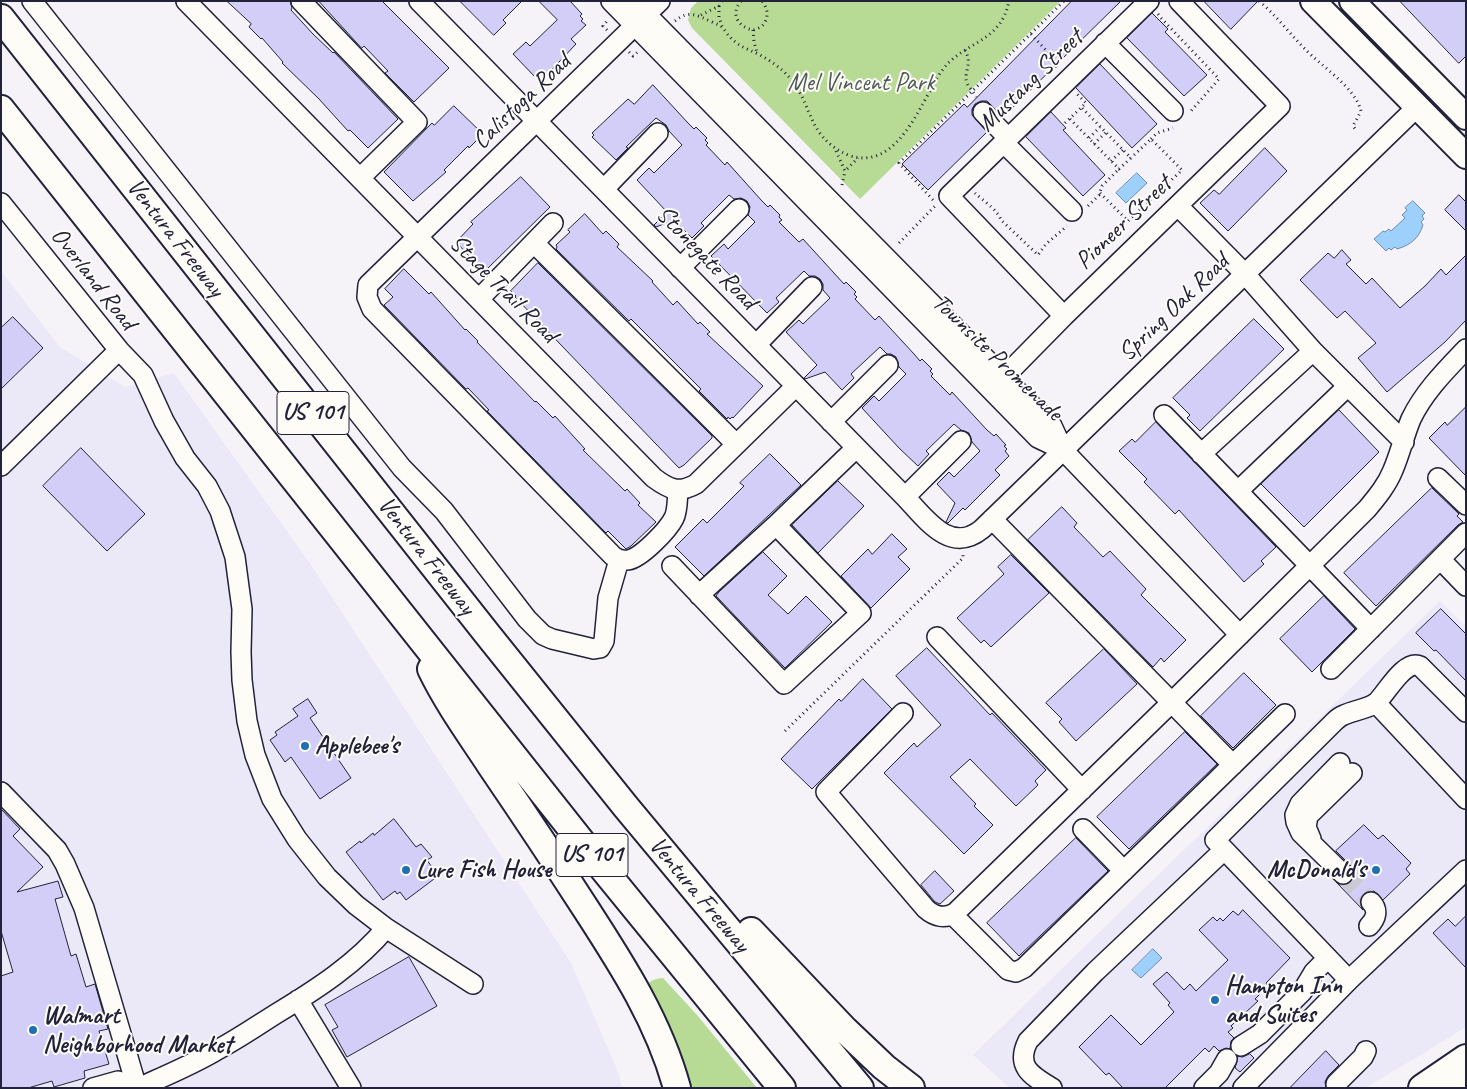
<!DOCTYPE html>
<style>
body{margin:0}
#map{position:relative;width:1467px;height:1089px;overflow:hidden;background:#f5f3f7;font-family:Caveat,sans-serif}
canvas{display:block}
.frame{position:absolute;inset:0;border:2px solid #22223b;pointer-events:none}
</style>
<div id="map">
<canvas width="1467" height="1089"></canvas>
<div class="frame"></div>
</div>
<script>
const ctx = document.querySelector('canvas').getContext('2d');
ctx.lineJoin = 'round';
function fillPath(path, color) {
  ctx.fillStyle = color;
  ctx.fill(path, 'evenodd');
}
function strokePath(path, color, width, dash) {
  ctx.strokeStyle = color;
  ctx.lineWidth = width;
  ctx.lineCap = dash ? 'butt' : 'round';
  ctx.setLineDash(dash || []);
  ctx.stroke(path);
}
function label(font, color, halo, rows, align = 'center') {
  ctx.font = font + ' Caveat,sans-serif';
  ctx.lineWidth = 4;
  ctx.setLineDash([]);
  ctx.textBaseline = 'middle';
  ctx.strokeStyle = halo;
  ctx.fillStyle = color;
  for (const [text, x, y, turn = 0] of rows) {
    ctx.save();
    ctx.translate(x, y);
    ctx.rotate((+turn || 0) * Math.PI / 180);
    ctx.textAlign = isNaN(turn) ? turn : align;
    if (halo) ctx.strokeText(text, 0, 0);
    ctx.fillText(text, 0, 0);
    ctx.restore();
  }
}
fillPath(new Path2D(`
 M1 271 60 347 125 387 174 373 309 562 571 963 618 1072 622 1088H1Z
 M1440 601 1466 627V1027L1419 1056 1365 1088H1010L973 1055Z`), '#ebe8f7');
fillPath(new Path2D(`
 M698 1H1061L860 199 692 28 688 20 691 8Z
 M663 978 697 1015 757 1088H690C681 1052 665 1020 647 987 650 979 655 979 663 978Z`), '#b7db95');
const water = new Path2D(`
 M1137 173 1147 183 1126 203 1116 193Z
 M1413 201 1425 213 1422 216 1424 219 1421 222 1423 225C1419 238 1411 245 1397 249L1395 247 1391 250 1389 248 1386 251 1374 239 1383 231 1385 232 1389 229 1391 231 1405 218 1402 215 1407 210 1405 208Z
 M1153 949 1162 958 1141 978 1132 970Z`);
fillPath(water, '#9dd1fb');
strokePath(water, '#6c8bae', 1);
const building = new Path2D(`
 M227 1H290L292 8 291 10 313 34 333 53 334 52 398 119 368 148 350 130 348 131 319 99 282 63 283 62 262 38 261 39 249 27 251 24Z
 M319 1H382L449 68 414 102 385 73 388 71 364 46 362 48Z
 M460 1H522L503 20 506 23 494 35Z
 M539 1H570L582 14 580 16 583 19 581 21 586 25 571 39 576 44 542 80 540 77 538 80 513 54 526 42 530 46 557 20Z
 M1072 1H1121L1003 117 987 101H981L975 104 972 109V115L987 132 928 190 902 164 964 104 967 107Z
 M1204 1H1258L1231 29Z
 M1400 1H1466V56L1459 63Z
 M1152 13 1168 29 1165 32 1207 75 1184 96 1127 38Z
 M1100 64 1157 124 1132 148 1076 88Z
 M653 85 688 123 694 129 696 127 707 138 705 140 708 143 706 145 725 165 727 162 762 201 768 207 770 205 780 215 779 217 782 220 779 222 799 242 803 239 844 284 846 282 856 292 854 294 857 297 855 299 875 320 879 316 914 354 920 361 922 359 932 369 930 371 933 374 931 376 950 395 952 392 987 430 994 436 996 434 1006 445 1004 446 1007 449 1005 451 1009 456 995 470 1000 475 965 510 963 508 948 523 946 522 955 503 937 484 949 472 954 477 980 451 972 442 969 433 961 430 954 424 926 451 929 454 918 466 899 448 862 408 874 396 879 401 906 374 899 367 896 357 891 354H887L880 347 851 374 854 378 842 390 825 372 805 379 804 378 817 365 786 332 799 320 803 324 830 298 823 290V284L820 279 815 276H809L804 271 776 298 779 302 767 313 711 256 724 244 728 249 755 222 748 215 750 207 747 201 741 198 734 199 729 195 701 223 704 226 692 238 674 220 656 227 654 225 667 212 637 180 649 168 654 173 682 145 669 131 666 125 656 118 626 147 628 148 616 160 592 137 594 135 592 133 628 99 634 104Z
 M454 106 483 134 469 148 468 146 444 170 446 172 413 201 384 172 432 123 434 125Z
 M1051 112 1066 128 1063 130 1105 175 1083 196 1026 137Z
 M1265 148 1287 171 1228 231 1200 203 1214 190 1219 194Z
 M521 177 550 207 484 272 456 242 473 224 471 222Z
 M1459 195 1466 202V231L1445 210Z
 M585 214 603 234 606 231 619 244 617 247 653 281 652 282 673 305 677 301 698 324 700 322 710 332 707 334 763 386 733 418 732 417 730 419 728 417 727 419 699 391 701 389 631 319 629 321 556 249 557 247 556 245 570 232 568 230Z
 M1342 250 1351 260 1346 264 1366 284 1372 278 1400 308 1425 286 1441 269 1446 275 1466 255V320L1445 342 1387 392 1358 358 1376 343 1345 311 1337 318 1300 280 1328 253 1334 258Z
 M538 263 712 436V438L684 465 679 468 515 297 516 296 511 291Z
 M404 269 429 294 431 292 465 330 466 329 478 341 477 342 535 402 536 401 553 418 555 416 585 449 583 450 625 491 627 489 640 503 638 505 656 522 631 546 626 549 608 531 606 533 487 411 489 410 468 388 466 389 384 305 393 297 385 289Z
 M13 317 43 348 1 389V328Z
 M1254 319 1284 349 1200 431 1187 418 1190 415 1173 398Z
 M1466 407V476L1429 438 1445 422 1447 425Z
 M1339 410 1379 452 1304 527 1261 484Z
 M1156 422 1276 547 1261 561 1264 564 1244 582 1179 510 1175 514 1144 482 1147 479 1119 451 1132 439 1135 442Z
 M81 448 145 514 107 551 43 486Z
 M770 454 801 485 704 576 675 547 703 519 707 523 744 486 740 483Z
 M838 481 864 506 818 553 792 525Z
 M1432 488 1459 514 1457 516 1463 522 1458 525 1376 606 1344 573Z
 M1062 507 1077 523 1074 527 1103 557 1110 551 1146 589 1141 595 1186 640 1164 662 1161 658 1153 667 1028 540Z
 M892 534 907 549 898 557 910 569 871 608 841 576 868 549 872 554Z
 M763 552 787 576 768 595 788 614 806 596 832 622 785 668 716 596 719 592Z
 M1011 555 1049 593 991 647 984 640 981 643 957 618 1004 574 998 567Z
 M1324 596 1355 629 1312 672 1280 639Z
 M1441 609 1466 634V681L1436 650 1434 651 1416 633Z
 M927 648 990 715 992 713 1046 770 1035 781 1038 785 1016 806 970 759 950 777 976 804 974 806 993 825 964 854 884 773 914 743 917 747 941 725 896 676Z
 M1104 649 1137 684 1076 741 1059 722 1062 719 1046 703Z
 M1244 673 1276 705 1233 748 1201 716Z
 M863 679 892 709 812 789 781 759 839 699 841 701Z
 M308 699 317 713 310 718 351 778 320 799 291 757 285 762 270 740 277 735 275 732 298 716 293 709Z
 M1185 732 1217 764 1129 849 1097 817Z
 M1 809 20 829 13 836 43 867 17 892 58 881 63 897 55 899 71 956 76 954 86 987 95 984 108 1029 99 1031 109 1064 84 1071 85 1078 54 1087 52 1081 28 1088H1V976L13 972 1 931Z
 M394 819 416 847 421 844 432 857 427 860 438 876 406 900 400 892 397 894 395 891 383 900 346 852 360 841 361 843 373 833 374 835Z
 M1364 825 1378 839 1383 835 1411 863 1406 869 1410 874 1383 900 1374 891H1369L1364 894 1361 898 1360 903 1363 910 1336 882 1341 885H1346L1351 881 1354 876V871L1351 866 1336 851Z
 M1076 838 1108 871 1019 956 987 923Z
 M935 871 954 891 940 904 935 902 921 885Z
 M1243 910 1290 958 1266 983 1268 986 1255 999 1258 1001 1231 1026 1233 1028 1228 1032 1234 1038 1231 1041 1230 1049 1226 1048 1219 1051 1214 1046 1209 1052 1205 1048 1165 1088H1123L1109 1073 1106 1075 1079 1047 1111 1015 1141 1045 1174 1012 1168 1005 1170 1003 1153 984 1167 972 1184 990 1190 984 1196 991 1228 960 1199 930 1213 917 1217 921 1220 918 1223 921 1233 911 1238 915Z
 M1466 916V968L1433 933 1448 919 1455 926Z
 M409 957 437 1006 347 1057 332 1030 338 1027 325 1005Z
 M1326 1051 1339 1065 1328 1076 1325 1082 1326 1088H1290Z
 M1250 1054 1254 1058 1240 1072 1235 1068 1238 1056 1242 1057Z`);
fillPath(building, '#d3cef7');
strokePath(building, '#22223b', 1);
strokePath(new Path2D(`
 M1343 874 1371 902`), '#cbc9d1', 19, [19, 9]);
const minor = new Path2D(`
 M32 1 402 468 444 511 527 619 543 635 552 639 594 649 600 648 604 641 608 598 619 560
 M186 1 654 478C669 489 678 494 696 484L796 386
 M301 1 417 122 360 178
 M419 1 905 497C926 519 950 555 982 529L1417 107
 M611 1 1038 438 1063 450
 M633 1 1052 426 1063 450 1240 635
 M660 1 368 285 367 297 372 309 613 556C617 559 622 561 628 560 641 558 668 530 674 518 678 510 677 499 678 490
 M1105 43 1173 111
 M983 112 1008 138
 M1004 143 1072 211
 M604 189 658 133
 M1 203 119 350 1 466
 M1178 206 1245 274 1313 351 1404 442
 M534 243 736 444
 M680 268 739 209
 M479 299 553 223
 M1064 316 949 196 1149 1
 M756 345 812 287
 M119 350 143 375 164 421 185 458 207 486 220 511 235 557 239 587 242 609 241 652 242 680 247 721 255 755 272 799 297 839 327 877 356 905 386 928 473 984
 M1004 377 1064 316 1280 106 1179 1
 M1164 415 1371 629
 M831 422 888 365
 M1201 454 1313 351
 M1438 478 1466 505
 M1238 491 1348 386
 M905 497 961 441
 M992 519 1233 765
 M776 525 856 448
 M1440 559 1466 586
 M672 566 784 684 861 613 776 525 699 595
 M937 637 1082 790
 M1331 669 1466 533
 M1376 703 1466 799
 M903 713 826 792 926 909C935 917 945 919 955 913L1171 703 1367 509C1377 497 1387 485 1393 470 1400 454 1404 436 1411 419 1424 392 1445 371 1466 349
 M1340 763 1300 804 1295 815 1296 822 1301 833 1343 874
 M1 792 57 850 65 864 84 908 137 1088
 M1083 829 1124 871
 M1311 839 1306 827 1308 816 1352 773
 M953 915 1008 970 1016 972 1024 968 1285 714
 M1369 926C1376 919 1379 910 1371 902
 M1349 980 1215 840 1334 722C1337 719 1341 716 1344 715 1354 710 1369 709 1377 702 1387 692 1405 659 1420 666L1466 712
 M298 1000 351 1088
 M1241 1046 1260 1034 1302 992 1314 972 1328 958
 M1336 1084 1363 1057 1366 1051
 M93 1088 118 1081 137 1088
 M138 1088C165 1076 192 1065 217 1050 238 1039 258 1025 279 1012 317 989 357 963 386 928
 M1052 1088C1032 1076 1015 1067 1028 1041L1095 972 1224 850
 M1204 1088 1219 1073 1227 1059
 M1243 1088 1349 980 1466 870`);
const major = new Path2D(`
 M1313 1 1466 156
 M1352 1 1466 117
 M1456 1088 1466 1078`);
const highway = new Path2D(`
 M1 18 488 635 626 807 860 1088
 M1 109 604 870 782 1088
 M431 669C448 704 470 734 491 766 523 813 555 861 586 909 623 966 659 1022 677 1088
 M751 931 845 1030 884 1067 911 1088
 M1422 1088 1466 1058`);
strokePath(minor, '#22223b', 22);
strokePath(major, '#22223b', 28);
strokePath(highway, '#22223b', 30);
strokePath(new Path2D(`
 M741 1C730 14 738 27 753 30 768 27 771 12 762 1
 M1259 1C1276 15 1289 33 1305 49 1322 67 1355 87 1361 111L1353 126 1356 130
 M719 6V17L722 26
 M1158 14 1161 18 1219 79 1190 112
 M701 15 719 6 722 1
 M675 21C689 9 698 16 712 22 716 24 720 25 722 27 725 30 727 34 729 36 739 47 746 48 758 54 768 59 780 67 788 76 804 92 807 114 819 132 827 143 836 150 848 155 898 173 920 103 941 72 962 41 1001 44 1009 1
 M607 30 603 26 608 20
 M753 30 754 42 757 53
 M1031 34 1054 59 1051 61 1058 68
 M965 50C973 65 963 72 967 83 969 88 974 92 976 97
 M629 52 633 56 639 51
 M1070 119 1119 169 1131 158 1081 107
 M1065 123 1086 103 1076 93
 M1089 138 1100 127
 M1151 139 1157 133 1173 128
 M1094 144 1106 132
 M836 151 845 171 858 158
 M1111 161 1123 150
 M842 185 845 171
 M975 193C982 200 998 210 1001 220L1038 255 1046 244 1067 226
 M1100 193 1128 221 1182 170 1151 139 1131 158
 M933 200 899 163 1064 1
 M1088 206 1099 195 1102 186 1119 169
 M899 243 935 206
 M785 731 963 558V554`), '#22223b', 3, [1, 4]);
strokePath(minor, '#fdfcf7', 19);
strokePath(major, '#fdfcf7', 24);
strokePath(highway, '#fdfcf7', 26);
for (const [x, y, r, color] of [
 [305,746,5,"#1f6fb2"],
 [406,870,5,"#1f6fb2"],
 [1376,870,5,"#1f6fb2"],
 [1215,1000,5,"#1f6fb2"],
 [33,1030,5,"#1f6fb2"]
]) {
  const dot = new Path2D();
  dot.arc(x, y, r, 0, 2 * Math.PI);
  ctx.fillStyle = color;
  ctx.fill(dot);
  strokePath(dot, '#fdfcf7', 2);
}
for (const [x, y, w] of [
 [313,413,72],
 [592,855,72]
]) {
  const box = new Path2D();
  box.roundRect(x - w / 2, y - 21.5, w, 43, 4);
  ctx.fillStyle = '#fdfcf7';
  ctx.fill(box);
  strokePath(box, '#22223b', 1);
}
label('bold 24px', '#22223b', null, [
 ["US 101",313,413],
 ["US 101",592,855]
]);
label('25px', '#22223b', '#fdfcf7', [
 ["Mustang Street",1031,81,-44],
 ["Calistoga Road",522,102,-44],
 ["Pioneer Street",1124,223,-44],
 ["Ventura Freeway",175,238,52],
 ["Stonegate Road",706,258,46],
 ["Overland Road",93,279,52],
 ["Stage Trail Road",503,289,45],
 ["Spring Oak Road",1174,308,-44],
 ["Townsite Promenade",997,358,44],
 ["Ventura Freeway",426,556,52],
 ["Ventura Freeway",699,895,50]
]);
label('25px', '#4f5a56', '#fdfcf7', [
 ["Mel Vincent Park",861,83]
]);
label('bold 25px', '#22223b', '#fdfcf7', [
 ["Applebee's",315,746],
 ["Lure Fish House",416,870],
 ["McDonald's",1366,870,"right"],
 ["Hampton Inn",1225,986],
 ["and Suites",1225,1015],
 ["Walmart",43,1016],
 ["Neighborhood Market",43,1045]
], 'left');
</script>
